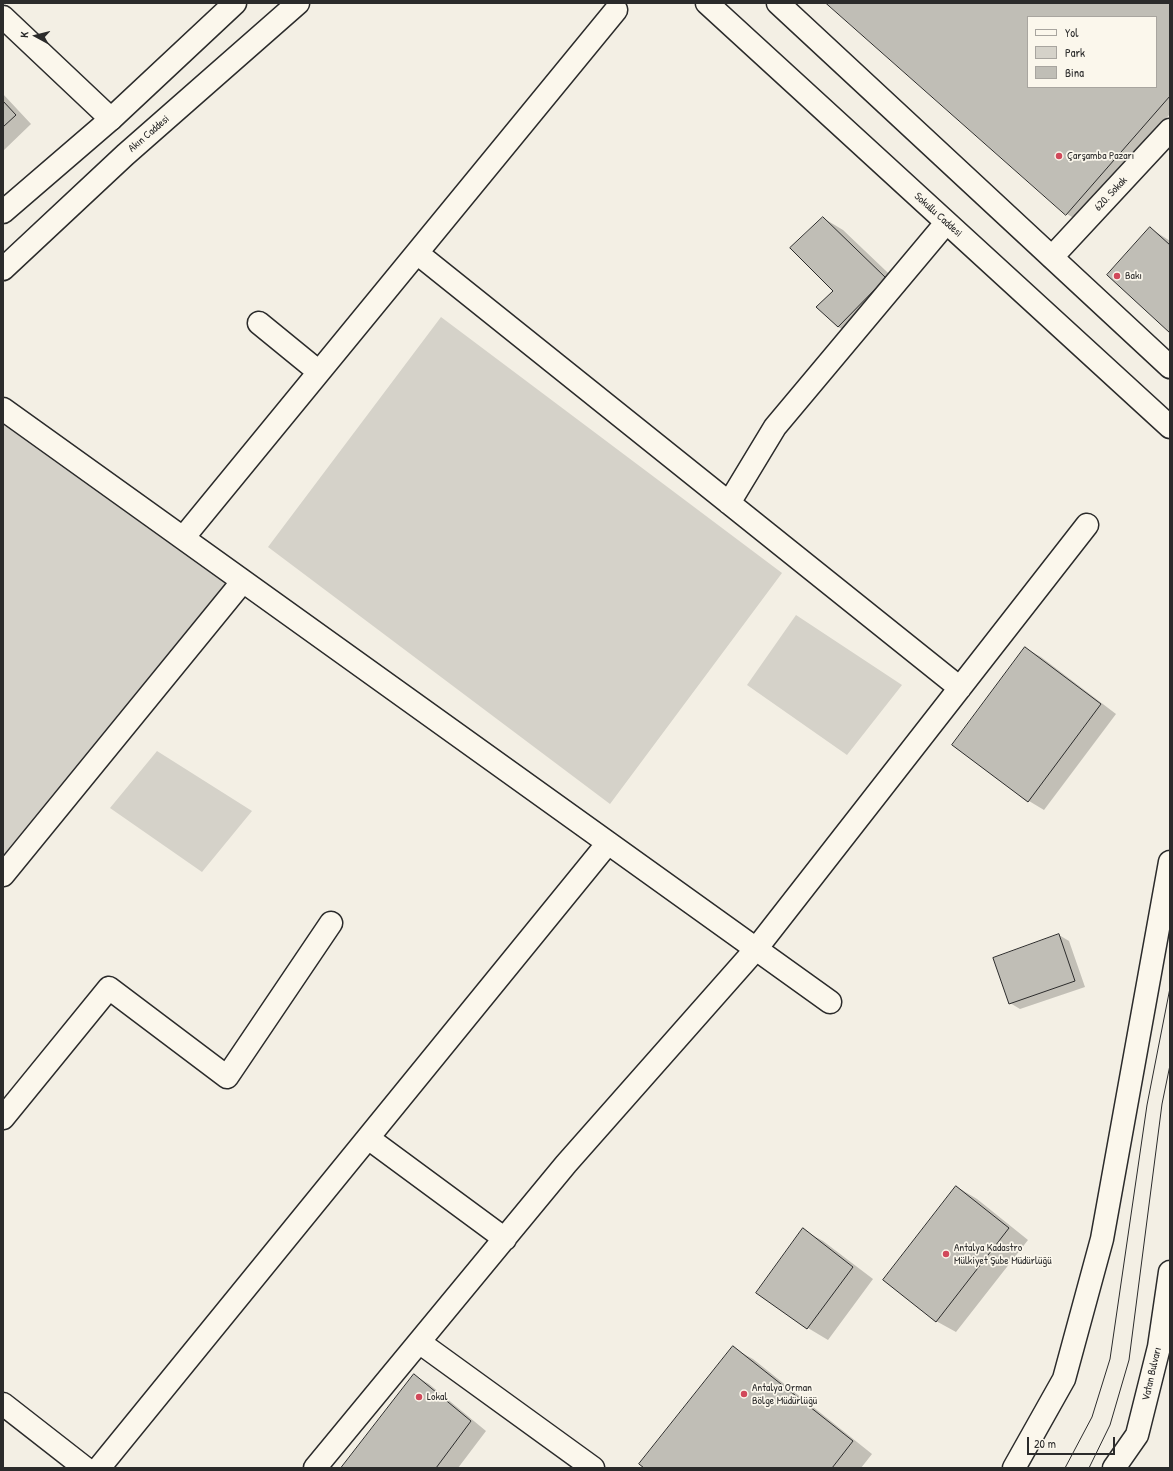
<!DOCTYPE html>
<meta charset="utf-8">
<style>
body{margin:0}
#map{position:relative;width:1173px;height:1471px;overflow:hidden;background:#f3efe4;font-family:"Patrick Hand",sans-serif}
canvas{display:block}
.frame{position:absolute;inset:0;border:4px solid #2b2b2b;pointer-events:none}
.legend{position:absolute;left:1027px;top:16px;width:130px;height:72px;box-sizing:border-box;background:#fbf7ec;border:1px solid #a8a59f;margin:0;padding:5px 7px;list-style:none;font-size:12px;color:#2b2b2b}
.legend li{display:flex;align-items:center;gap:8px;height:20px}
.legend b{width:20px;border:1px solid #a8a59f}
.north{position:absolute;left:16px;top:16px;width:40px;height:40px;-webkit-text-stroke:3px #fbf7ec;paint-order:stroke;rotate:277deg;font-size:11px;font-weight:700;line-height:16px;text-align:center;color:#2b2b2b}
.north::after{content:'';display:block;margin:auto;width:14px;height:18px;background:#2b2b2b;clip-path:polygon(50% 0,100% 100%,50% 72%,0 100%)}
.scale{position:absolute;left:1027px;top:1437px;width:88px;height:18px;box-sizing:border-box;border:2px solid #2b2b2b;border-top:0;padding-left:5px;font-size:12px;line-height:14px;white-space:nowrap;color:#2b2b2b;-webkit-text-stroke:3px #fbf7ec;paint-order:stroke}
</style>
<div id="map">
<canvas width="1173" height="1471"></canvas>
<div class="frame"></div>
<ul class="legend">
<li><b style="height:5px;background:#fbf7ec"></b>Yol</li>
<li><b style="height:11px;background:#d5d2c9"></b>Park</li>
<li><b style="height:11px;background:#c0beb6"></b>Bina</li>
</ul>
<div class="north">K</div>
<div class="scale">20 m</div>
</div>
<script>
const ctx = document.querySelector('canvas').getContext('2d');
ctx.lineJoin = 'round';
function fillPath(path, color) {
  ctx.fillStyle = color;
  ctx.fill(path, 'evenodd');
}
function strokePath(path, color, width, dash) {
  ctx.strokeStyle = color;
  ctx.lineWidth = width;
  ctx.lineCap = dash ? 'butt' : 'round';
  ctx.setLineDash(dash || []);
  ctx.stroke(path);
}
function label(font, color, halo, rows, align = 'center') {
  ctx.font = font + ' "Patrick Hand",sans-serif';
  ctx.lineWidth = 3.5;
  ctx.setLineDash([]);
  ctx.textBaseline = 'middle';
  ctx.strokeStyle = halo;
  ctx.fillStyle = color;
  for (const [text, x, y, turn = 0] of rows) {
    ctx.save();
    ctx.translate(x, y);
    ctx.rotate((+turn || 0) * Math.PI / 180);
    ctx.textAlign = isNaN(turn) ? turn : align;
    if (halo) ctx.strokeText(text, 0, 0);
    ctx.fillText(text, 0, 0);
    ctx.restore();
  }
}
fillPath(new Path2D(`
 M441 317 782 573 610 804 268 547Z
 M3 409 243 581 3 875Z
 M796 615 902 685 847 755 747 685Z
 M157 751 252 811 202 872 110 808Z`), '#d5d2c9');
fillPath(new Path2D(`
 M828 3H1170V114L1077 220 1067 214ZM1028 17H1156V87H1028Z
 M3 94 31 124 3 151Z
 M823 218 843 230 906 290 859 338 838 327 817 307 834 291Z
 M1150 228 1170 241V332Z
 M1025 648 1041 657 1116 714 1044 810 1029 801Z
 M1059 935 1069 941 1085 987 1020 1009 1010 1003Z
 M957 1187 977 1199 1028 1240 956 1332 936 1321Z
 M803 1230 823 1241 873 1279 828 1340 808 1328 758 1293Z
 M733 1348 753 1359 872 1454 861 1468H646Z
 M414 1375 429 1384 486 1431 458 1468H343Z`), '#0003');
const building = new Path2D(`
 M826 3H1170V96L1066 215ZM1028 17H1156V87H1028Z
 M3 101 16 115 3 127Z
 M823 217 886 278 838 327 816 307 833 291 790 248Z
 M1150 227 1170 245V333L1107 275Z
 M1025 647 1101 704 1028 802 952 745Z
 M1059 934 1075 981 1009 1004 993 958Z
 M956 1186 1009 1228 936 1322 883 1280Z
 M803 1228 853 1267 807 1329 756 1293Z
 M733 1346 853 1441 832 1468H644L639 1464Z
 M414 1374 471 1421 436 1468H341Z`);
fillPath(building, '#c0beb6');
strokePath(building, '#2b2b2b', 1);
const minor = new Path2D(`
 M3 17 111 119
 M417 253 960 688
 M1052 257 1170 130
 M259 323 319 372
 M3 409 830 1002
 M729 503 775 427 946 223
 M183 538 616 10
 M3 875 243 581
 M3 1118 109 988 227 1077 331 923
 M368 1138 505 1239
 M419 1342 593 1468
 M3 1404 85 1468
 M99 1468 608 843
 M315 1468 566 1164 756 949 1087 525`);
const major = new Path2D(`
 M707 3 1170 427
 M778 3 1170 367
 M3 212 111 119 235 3
 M3 269 125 155 298 3
 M1014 1468 1064 1379 1102 1239 1170 862
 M1114 1468 1137 1435 1159 1347 1170 1272`);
strokePath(minor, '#2b2b2b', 25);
strokePath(major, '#2b2b2b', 25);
strokePath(minor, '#fbf7ec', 22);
strokePath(major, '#fbf7ec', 22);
strokePath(new Path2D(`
 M1065 1468 1092 1417 1110 1359 1147 1105 1170 988
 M1089 1468 1110 1425 1129 1360 1162 1104 1170 1065`), '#2b2b2b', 1);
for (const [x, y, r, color] of [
 [1059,156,4,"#d1495b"],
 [1117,276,4,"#d1495b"],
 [946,1254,4,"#d1495b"],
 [744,1394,4,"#d1495b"],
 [419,1397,4,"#d1495b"]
]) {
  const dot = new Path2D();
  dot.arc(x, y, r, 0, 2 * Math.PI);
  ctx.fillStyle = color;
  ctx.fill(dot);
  strokePath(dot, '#fbf7ec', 1.5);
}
label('11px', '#2b2b2b', '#fbf7ec', [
 ["Akın Caddesi",149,134,-41],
 ["620. Sokak",1111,194,-47],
 ["Sokullu Caddesi",938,215,42],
 ["Vatan Bulvarı",1152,1374,-77]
]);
label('11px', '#2b2b2b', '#fbf7ec', [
 ["Çarşamba Pazarı",1067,156],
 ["Bakı",1125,276],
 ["Antalya Kadastro",954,1248],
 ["Mülkiyet Şube Müdürlüğü",954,1261],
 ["Antalya Orman",752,1388],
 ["Bölge Müdürlüğü",752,1401],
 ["Lokal",427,1397]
], 'left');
</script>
